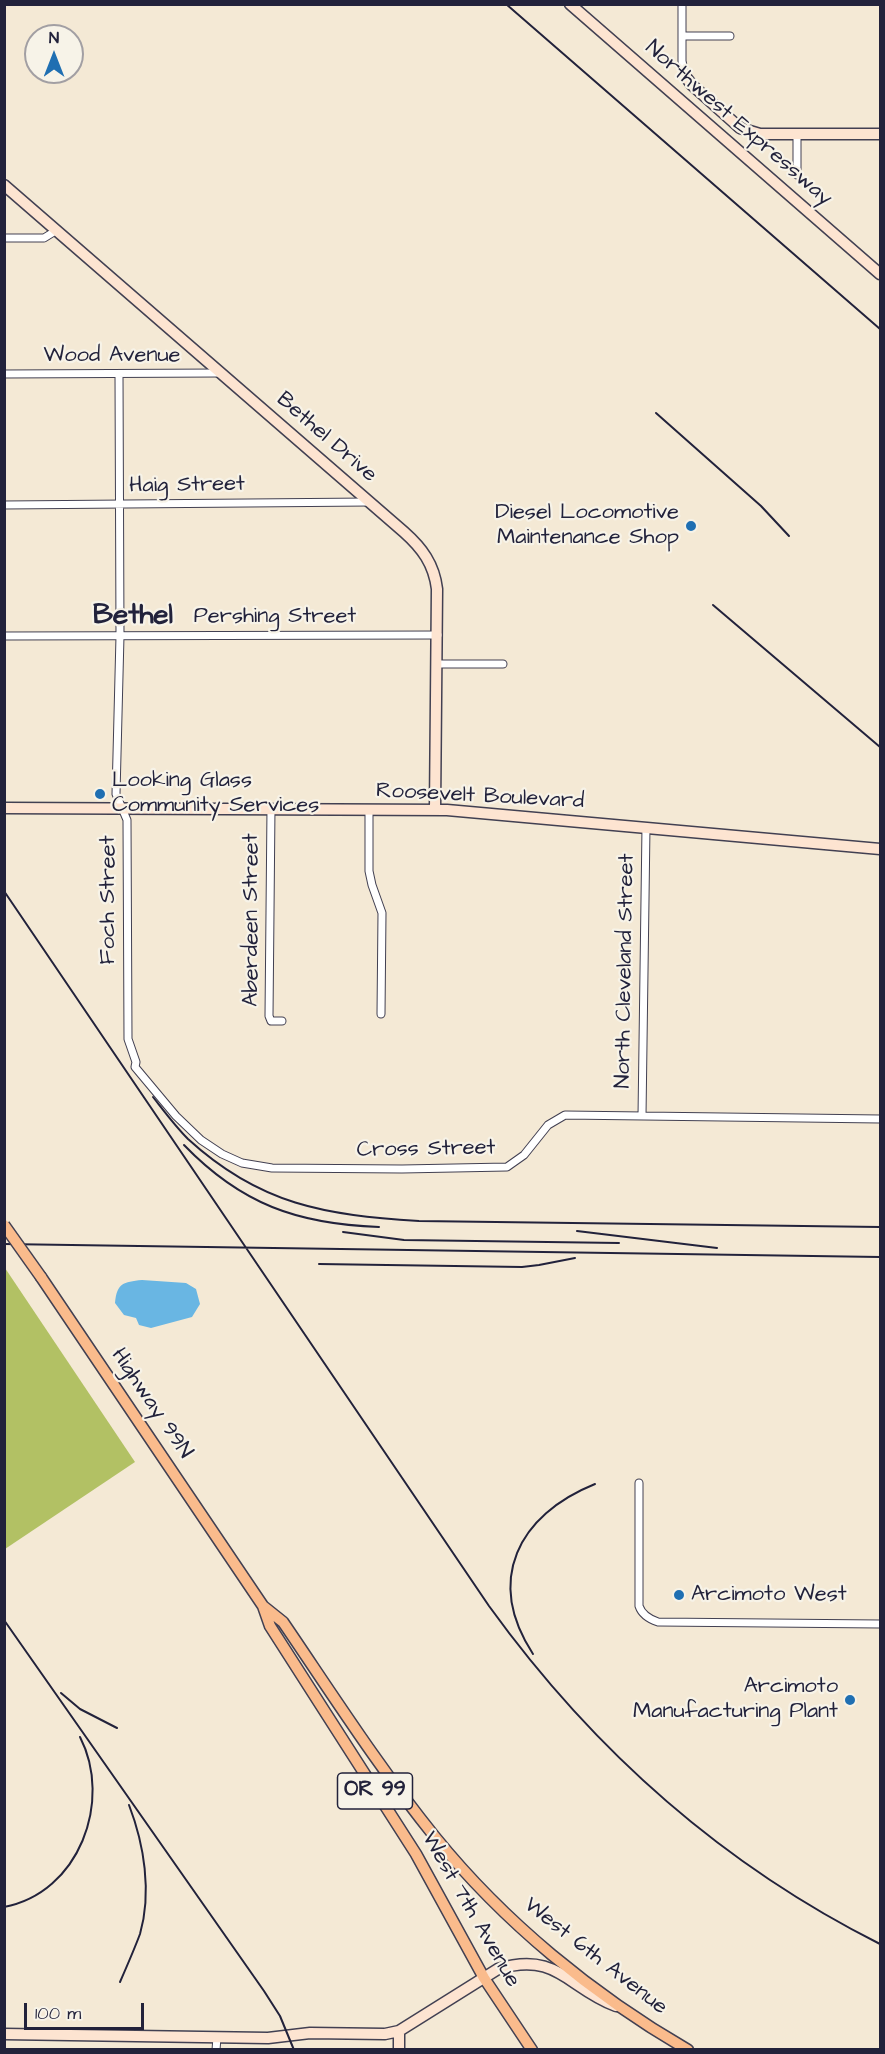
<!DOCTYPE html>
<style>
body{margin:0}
#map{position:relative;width:885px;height:2054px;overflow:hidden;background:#f4e9d5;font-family:"Architects Daughter",sans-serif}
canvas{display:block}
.frame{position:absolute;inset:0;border:6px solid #22223b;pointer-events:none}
.north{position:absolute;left:24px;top:24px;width:60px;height:60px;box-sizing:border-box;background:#f7f3e8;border:2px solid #a29fa3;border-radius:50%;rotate:0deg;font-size:16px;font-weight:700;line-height:24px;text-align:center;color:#22223b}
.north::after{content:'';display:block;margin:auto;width:21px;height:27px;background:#1f6fb2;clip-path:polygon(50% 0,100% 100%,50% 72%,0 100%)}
.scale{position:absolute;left:24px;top:2003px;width:120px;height:27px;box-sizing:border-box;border:3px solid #22223b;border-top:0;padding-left:8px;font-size:18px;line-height:21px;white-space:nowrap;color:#22223b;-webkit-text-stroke:4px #f7f3e8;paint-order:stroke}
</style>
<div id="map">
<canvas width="885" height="2054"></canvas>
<div class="frame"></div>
<div class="north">N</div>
<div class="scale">100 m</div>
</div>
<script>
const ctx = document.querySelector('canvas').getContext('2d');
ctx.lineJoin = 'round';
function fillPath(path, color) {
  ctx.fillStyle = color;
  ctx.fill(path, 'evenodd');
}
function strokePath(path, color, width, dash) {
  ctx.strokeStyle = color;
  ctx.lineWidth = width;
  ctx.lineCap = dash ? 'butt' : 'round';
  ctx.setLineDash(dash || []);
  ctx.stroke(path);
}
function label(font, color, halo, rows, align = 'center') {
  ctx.font = font + ' "Architects Daughter",sans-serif';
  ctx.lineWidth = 4.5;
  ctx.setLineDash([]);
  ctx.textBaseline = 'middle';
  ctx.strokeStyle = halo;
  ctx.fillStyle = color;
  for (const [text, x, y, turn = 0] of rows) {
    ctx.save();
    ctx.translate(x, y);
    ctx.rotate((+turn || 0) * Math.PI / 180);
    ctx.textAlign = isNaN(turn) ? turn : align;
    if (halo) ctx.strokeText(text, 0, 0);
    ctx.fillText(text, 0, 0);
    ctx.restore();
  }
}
fillPath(new Path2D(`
 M5 1268 135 1462 5 1549H4Z`), '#b2c164');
fillPath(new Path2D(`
 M142 1280 186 1283 196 1289 200 1304 192 1317 151 1328 139 1325 136 1318 124 1315 115 1303C117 1283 123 1282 142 1280Z`), '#69b6e3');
const street = new Path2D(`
 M682 4V61L685 76
 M682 36H730
 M797 175V134
 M4 238H44L57 230
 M4 374 220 373
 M119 374 120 636 116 794 127 820 128 1039 136 1062 135 1067 176 1116 201 1140 222 1154 242 1163 272 1168 402 1169 507 1167 524 1155 548 1125 565 1115 880 1119
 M4 505 370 502
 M4 636 438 635
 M437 664H503
 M271 808 269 1016 271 1021H282
 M369 809V871L372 885 382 913 381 1014
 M642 1116 646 827
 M639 1483V1606C642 1615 649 1619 658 1622L880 1624
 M216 2050 217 2037`);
const secondary = new Path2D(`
 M570 4 880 274
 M685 76 692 85 740 128 760 134H880
 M4 185 404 532C422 548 434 564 437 589L435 809
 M4 808 447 810 880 849
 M4 2034 268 2038 310 2033 385 2034 399 2031 498 1969C557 1951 568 1988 616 2006
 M399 2050V2031`);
const primary = new Path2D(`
 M41 1277 263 1606 283 1622C332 1694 380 1769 435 1837 504 1922 593 1995 688 2050
 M263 1606 270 1626 416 1854 484 1978 532 2050`);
strokePath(street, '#424052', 9);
strokePath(secondary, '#424052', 13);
strokePath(primary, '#424052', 13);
strokePath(street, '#fff', 7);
strokePath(secondary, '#fde4d1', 10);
strokePath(primary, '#fabb8c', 10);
strokePath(new Path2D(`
 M506 4 880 329
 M656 413 761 506 789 536
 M713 605 880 747
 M4 891 489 1606C593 1750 721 1864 880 1944
 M153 1097C164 1111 175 1126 188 1139 260 1205 325 1215 419 1221L880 1227
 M184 1145C241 1204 297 1224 379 1227
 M577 1231 717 1248
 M343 1232 404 1240 619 1243
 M4 1244 880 1257
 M319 1264 522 1267 539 1265 575 1258
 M4 1620 264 1991 280 2016 294 2050
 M533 1654C485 1580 518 1515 595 1484
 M61 1693 80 1709 117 1728
 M4 1907C79 1893 113 1801 80 1737
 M120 1982C127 1966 134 1950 140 1934 152 1892 144 1844 129 1805`), '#22223b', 2);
const primaryBridge = new Path2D(`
 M4 1225 41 1277`);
strokePath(primaryBridge, '#424052', 13, []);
strokePath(primaryBridge, '#fabb8c', 10);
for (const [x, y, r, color] of [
 [691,526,6,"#1f6fb2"],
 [100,794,6,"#1f6fb2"],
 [679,1595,6,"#1f6fb2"],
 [850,1700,6,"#1f6fb2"]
]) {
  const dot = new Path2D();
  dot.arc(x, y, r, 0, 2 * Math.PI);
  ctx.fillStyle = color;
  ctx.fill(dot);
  strokePath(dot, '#f7f3e8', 2);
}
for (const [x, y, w] of [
 [375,1791,75]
]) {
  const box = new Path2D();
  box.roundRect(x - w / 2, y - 18, w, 36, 4.5);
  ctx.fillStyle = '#f7f3e8';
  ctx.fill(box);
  strokePath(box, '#22223b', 1.5);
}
label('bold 21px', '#22223b', null, [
 ["OR 99",375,1791]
]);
label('22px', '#22223b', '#f7f3e8', [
 ["Northwest Expressway",738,124,41],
 ["Wood Avenue",112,356],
 ["Bethel Drive",326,438,41],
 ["Haig Street",187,486,-1],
 ["Pershing Street",275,617],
 ["Roosevelt Boulevard",480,797,3],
 ["Foch Street",109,900,-90],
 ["Aberdeen Street",252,920,-90],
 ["North Cleveland Street",626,971,-89],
 ["Cross Street",426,1150,-1],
 ["Highway 99N",151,1404,56],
 ["West 7th Avenue",470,1910,60],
 ["West 6th Avenue",595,1957,38]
]);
label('22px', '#22223b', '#f7f3e8', [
 ["Diesel Locomotive",679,513],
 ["Maintenance Shop",679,538],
 ["Looking Glass",112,781,"left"],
 ["Community Services",112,806,"left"],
 ["Arcimoto West",691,1595,"left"],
 ["Arcimoto",838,1687],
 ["Manufacturing Plant",838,1712]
], 'right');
label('bold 28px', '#22223b', '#f7f3e8', [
 ["Bethel",133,617]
]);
</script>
